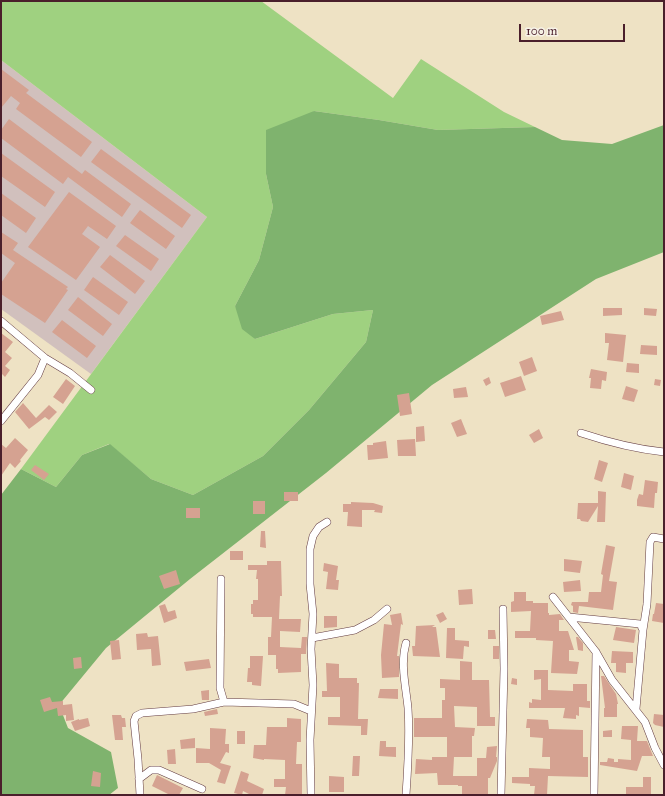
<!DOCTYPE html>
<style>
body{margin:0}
#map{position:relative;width:665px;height:796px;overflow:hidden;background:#eee2c4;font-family:"IM FELL Great Primer",serif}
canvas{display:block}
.frame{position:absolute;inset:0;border:2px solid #4a1f2b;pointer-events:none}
.scale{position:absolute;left:519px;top:24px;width:106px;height:18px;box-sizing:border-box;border:2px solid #4a1f2b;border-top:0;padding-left:5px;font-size:12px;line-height:14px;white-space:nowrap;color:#4a1f2b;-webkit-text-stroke:3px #f7f3e8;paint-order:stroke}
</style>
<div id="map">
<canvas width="665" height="796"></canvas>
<div class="frame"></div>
<div class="scale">100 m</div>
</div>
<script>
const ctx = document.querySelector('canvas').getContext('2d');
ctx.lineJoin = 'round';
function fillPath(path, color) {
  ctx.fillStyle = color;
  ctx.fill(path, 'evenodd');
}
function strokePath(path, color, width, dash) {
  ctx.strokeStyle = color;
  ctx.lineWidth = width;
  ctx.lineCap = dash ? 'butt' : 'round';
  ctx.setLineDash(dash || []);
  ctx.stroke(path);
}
fillPath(new Path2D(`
 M1 60 207 217 91 374 1 309Z`), '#d1c0bd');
fillPath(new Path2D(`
 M1 1H261L393 98 421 59 504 112 535 127 438 130 379 120 314 111 266 174 273 207 259 260 235 306 255 339 333 314 373 310 366 342 309 410 263 456 193 495 151 479 109 444 82 455 56 487 21 469 207 217 1 60Z`), '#9fd180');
fillPath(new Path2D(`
 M314 111 379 120 438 130 535 127 562 140 612 144 664 125V252L596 279 432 385 326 473 190 579 106 648 59 705 68 728 111 752 118 788 109 795H1V495L21 469 56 487 82 455 110 444 151 479 193 495 263 456 309 410 366 342 373 310 333 314 255 339 242 329 235 306 259 260 273 207 266 174V130Z`), '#7fb36e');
fillPath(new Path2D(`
 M1 69 29 90 26 93 92 142 81 157 16 109 20 103 11 96 1 108Z
 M9 119 82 174 85 170 131 204 122 217 68 177 63 184 1 138V130Z
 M101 149 191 215 182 228 91 162Z
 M1 153 55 192 45 207 1 176Z
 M69 192 116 226 107 239 88 226 82 234 100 247 76 280 28 247Z
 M1 193 36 218 26 233 1 215Z
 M140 210 175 236 166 249 130 223Z
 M1 232 18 243 13 250 68 287 66 289 68 290 45 323 1 294V283L15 263 1 253Z
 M125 235 159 259 151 271 116 246Z
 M110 255 145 281 135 294 100 267Z
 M93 277 128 302 119 315 84 290Z
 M78 297 112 324 103 336 68 310Z
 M603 308H622V315L603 316Z
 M644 308 657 309 656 316 644 315Z
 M561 311 564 320 542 325 540 316Z
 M62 320 96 346 87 358 52 332Z
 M1 333 13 342 5 352 12 358 5 366 10 370 5 377 1 373Z
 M605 333 626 335 623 362 607 360 609 343H605Z
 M641 345 657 346V355L640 354Z
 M532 357 537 371 524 376 519 362Z
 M627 363 639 364V373L626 372Z
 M591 369 607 372 606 381 602 380 601 389 590 388 591 378H589Z
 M521 376 526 390 505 397 500 383Z
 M489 377 491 383 486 386 483 380Z
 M66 379 75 386 63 404 53 397Z
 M655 379 661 380 660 386 654 385Z
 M626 386 638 390 634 402 622 399Z
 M466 387 468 397 454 398 453 389Z
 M409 393 412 414 400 416 397 395Z
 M23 403 36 418 49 405 57 412 49 420 45 417 29 429 15 412Z
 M461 419 467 434 457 437 451 423Z
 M424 426 425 441 416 442V427Z
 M539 429 543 438 534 443 529 435Z
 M15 438 28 450 20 460 21 461 15 468 10 463 1 476V444L6 448Z
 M415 439 416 456H398L397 440Z
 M386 441 388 458 368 460 367 445H373V443Z
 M599 460 608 463 602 482 594 479Z
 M35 465 49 474 44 480 31 470Z
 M624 473 634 476 631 490 621 487Z
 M645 480 658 482 657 493H655L654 508 637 506V500L639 494 643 495Z
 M598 491 606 492 605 522H597L598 506 588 522 581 521 580 519H577L578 503H598Z
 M284 492H298V501H284Z
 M253 501H265V514H253Z
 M351 502 373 503 383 506 382 513 374 512 375 510H362V527L347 526 348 512H343V504H351Z
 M186 508H200V518H186Z
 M261 531H265L266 548 260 547Z
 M606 545 615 547 609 581 617 582 613 610 579 606 578 613 573 612V606L571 605 572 602H588L589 592H601L603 575 601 574Z
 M230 551H243V560H230Z
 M564 559 582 561 580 573 564 571Z
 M267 561H281L282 596H280L279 619H301L300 632 280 631V647L301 648 302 637H307L306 654H301V672L278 673V669H276V655H268V637H271L272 617H253V614H251V604H253V600H258V579H256L257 570H248V565H267Z
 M324 563 338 566 336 580H339L338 590 326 589 328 572 323 571Z
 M176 570 180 584 164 589 159 576Z
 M580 580 581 591 564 592 563 582Z
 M472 589 473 604 459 605 458 590Z
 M514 592H526V601H533V603H548V613H549V615L560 614 564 620H559V631H568L574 650H569V661L579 662 577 674 551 673 553 641 536 640V638H515V631H530L531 611 511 612V602L514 601Z
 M656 603 664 604V623L652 621 653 614H654Z
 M165 604 168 612 175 610 177 618 164 623 159 606Z
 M443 612 447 619 440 623 436 615Z
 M401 613 403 625 401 624 397 656H399V677L382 678 381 655 384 624 392 625 390 615Z
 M324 616H337V627L324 628Z
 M435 625 432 627H436L440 657 413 656 412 646H415L416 626Z
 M616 627 636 630 634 643 613 640Z
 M447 628H455V640L469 641V647L464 646 463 659 446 658Z
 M488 630H495L496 639H488Z
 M147 633 148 637 158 636 161 665 152 666 151 649 137 650 136 634Z
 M576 637H578L583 643V651L578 650Z
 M119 640 121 659 112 660 110 641Z
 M493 646H499V659H493Z
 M612 651 633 652V663H626V673L616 672V663H611Z
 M250 656H263L261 686 252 685V682H247L248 668H250Z
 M81 657 82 668 74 669 73 658Z
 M209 659 211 668 186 671 184 662Z
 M460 661 472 662V680H489L490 717H495V726H477V707L454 706 455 727 475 728 474 736H472V757H454L453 776H477V758H486L487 747 497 746 496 757H497V761L490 778H488V795H462V786H458V785H438L437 773 415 774 416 759 432 760V757H447V737H414V718H442V700H445V688H440V679L460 680Z
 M326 663 339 664V678H357V683H359L358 719H368L367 735H361V726L328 725V717H340V697H322V691H327Z
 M534 670H548V690L573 691V684H587V701H590V708L579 707V716L576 715V719L563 718 565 708H529V702L532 703V699L541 700V679L534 680Z
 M601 676H604L616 694 618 704H617V717H604V708H605Z
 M512 678 517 679V685L511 684Z
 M380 689H398V699L378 698Z
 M209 690V700H202L201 691Z
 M50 697 52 702 63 701V705L72 704 74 720 66 721V715L58 716 57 708 44 712 40 700Z
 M217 709 218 714 205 716 204 712Z
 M654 714 664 715V727L655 725 653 723Z
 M112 715H121L122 718H125L126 727H122L123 740H115Z
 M88 718 90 726 75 731 71 722 79 719V720Z
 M287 718 301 719V742H297L296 764H302V795H285L286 787H274V779H285V760L264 759V760L253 758 254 745H266L267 727H287Z
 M527 719 548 720 549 729 583 730V757H588V777L548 776 547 795H534L535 786H530V784L512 783V777H529V768L550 769V757H542L543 738 530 737V728H526Z
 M622 726H638L637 741H647L653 756H642L637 771 600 765V762H607L608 758 614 759V762H618V759L631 760V740L621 739Z
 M210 728 226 729 225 744H229V753L226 752 220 763 231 766 225 784 217 782 221 770 209 763H196V748L210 749Z
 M612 730V737H603V731Z
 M237 731H245V744H237Z
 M195 738V748L181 749 180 740Z
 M380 741H386V747H396V757L379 756Z
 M175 749 176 764H168L167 750Z
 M353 756H360L359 776H352Z
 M93 771 101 773 100 787 91 786Z
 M241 771 249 774 247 781 264 789 262 795H251L243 791 242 795 234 793Z
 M157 775 183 788 179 795H170L152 786Z
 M329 776 344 777V792H329Z
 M643 777H651V795H626V787H643Z`), '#d5a291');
const minor = new Path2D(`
 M1 321 45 358 70 373 91 390
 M1 421 38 375 45 358
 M581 433C608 442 635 449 664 452
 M221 579 220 688 224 702 294 704 311 711
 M553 597 596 652 612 680 645 722 655 748 664 765
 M569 617 640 624 643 630 636 709
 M643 630 647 604 650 542 653 537 664 539
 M312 638 355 630 374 620 387 609
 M406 643C400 664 406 687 408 708 410 737 408 766 406 795
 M139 779 151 770H159L202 789
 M140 795 138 759 134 721 136 716 142 713 193 709 224 702
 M311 795 310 740 313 685 311 649 313 614 310 584V549L313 536 319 527 327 522
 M501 795 504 669 503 609
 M594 795 596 652`);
strokePath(minor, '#633c42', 8);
strokePath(minor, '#fff', 7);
</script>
